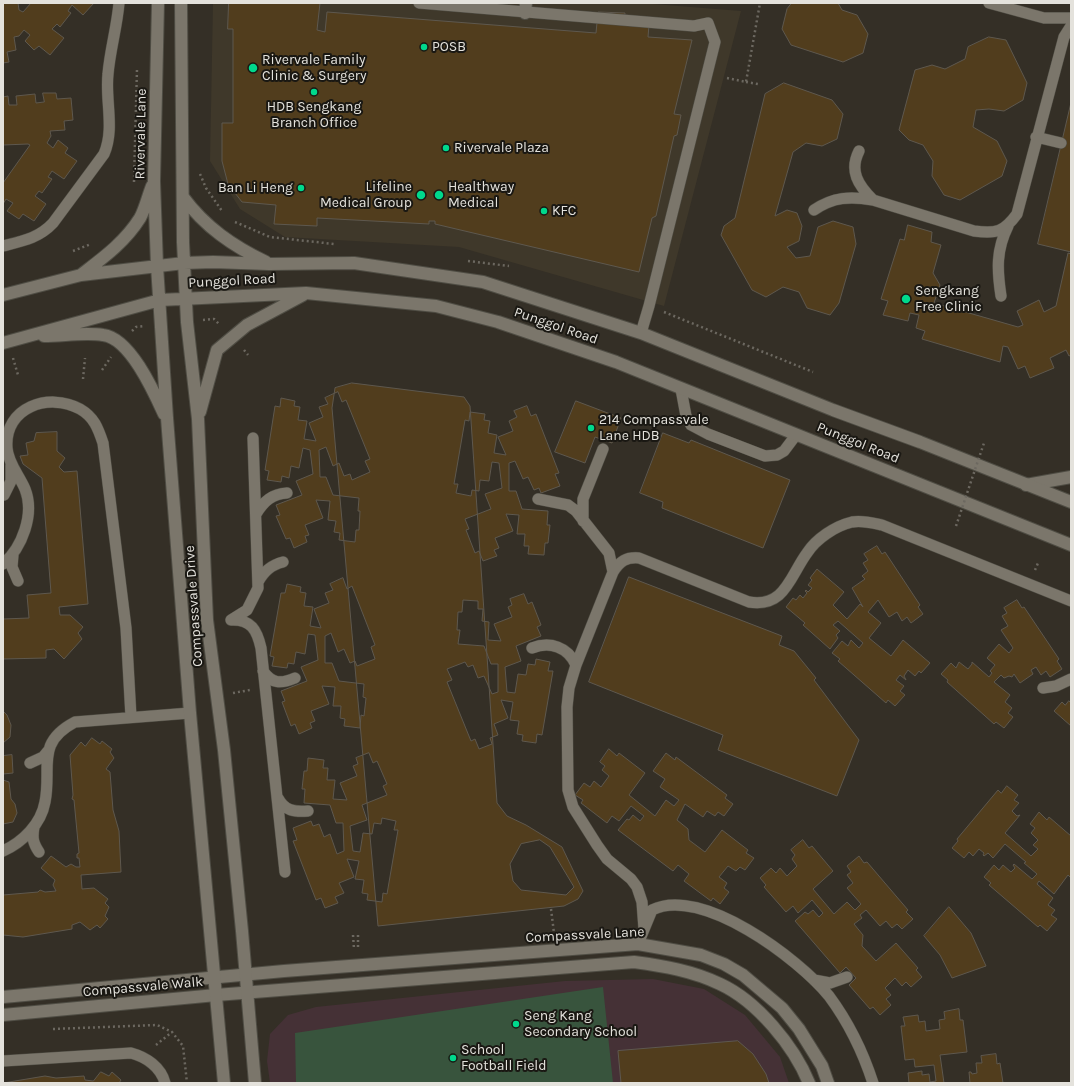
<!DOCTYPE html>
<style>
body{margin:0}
#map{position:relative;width:1074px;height:1086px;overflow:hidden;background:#342f26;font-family:Karla,sans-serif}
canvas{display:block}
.frame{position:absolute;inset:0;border:4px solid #e4e2dc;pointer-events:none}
</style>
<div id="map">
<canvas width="1074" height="1086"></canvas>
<div class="frame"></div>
</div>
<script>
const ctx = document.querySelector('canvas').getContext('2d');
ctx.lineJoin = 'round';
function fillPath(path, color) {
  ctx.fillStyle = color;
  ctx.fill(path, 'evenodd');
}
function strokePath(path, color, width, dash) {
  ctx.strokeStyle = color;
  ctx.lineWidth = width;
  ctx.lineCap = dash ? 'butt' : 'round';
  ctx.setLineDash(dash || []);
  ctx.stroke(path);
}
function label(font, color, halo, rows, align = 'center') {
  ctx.font = font + ' Karla,sans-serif';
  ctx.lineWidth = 4;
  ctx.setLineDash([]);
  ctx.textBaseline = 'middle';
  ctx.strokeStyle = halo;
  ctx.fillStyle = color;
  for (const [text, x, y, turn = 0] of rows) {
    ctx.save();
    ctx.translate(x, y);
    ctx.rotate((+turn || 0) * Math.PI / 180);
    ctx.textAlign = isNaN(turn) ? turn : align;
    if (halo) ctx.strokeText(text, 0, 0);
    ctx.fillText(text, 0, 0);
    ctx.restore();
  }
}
fillPath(new Path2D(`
 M213 3H641L741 11 664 306 459 247 285 237 240 209 210 161Z`), '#3f382a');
fillPath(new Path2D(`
 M653 979 704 989 745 1015 780 1057 789 1083H270L267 1061 270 1034 288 1015 316 1007 565 981Z`), '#453136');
fillPath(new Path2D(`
 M603 987 613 1083H296L295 1033Z`), '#38543d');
const building = new Path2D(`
 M3 3H18L19 10 23 12 31 3H94L83 15 72 5 68 11 71 13 60 27 57 24 52 29 64 38 50 55 39 46 34 50 25 41 30 35 24 30 19 36 14 37 16 50 7 52 9 62 3 63Z
 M229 3H320L317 30 325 32 327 12 596 33 598 12 625 13 624 24 649 25 648 37 692 40 674 114 681 115 677 135 674 136 656 216 652 218 639 272 435 224V221H429V224L317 218V226L274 224 276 205 242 202 228 184 222 161V123H233V29H228Z
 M792 3H838L842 10 857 15 868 34 863 53 843 62 791 45 782 29 787 9Z
 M989 37 1006 40 1027 83 1023 100 1004 111 989 109 976 110 973 127 997 141 1007 161 1002 176 960 200 944 195 932 176 933 161 923 145 909 140 899 130 915 70 932 65 945 69 965 59 968 47Z
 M784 83 832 100 843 114 837 139 822 146 806 143 793 152 775 216 787 210 797 213 802 226 799 241 787 247 796 258 810 256 818 227 833 221 853 227 856 244 839 303 830 315 807 308 799 292 783 287 766 297 752 290 721 235 724 226 735 218 765 94Z
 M43 93H56L57 99 71 98 73 120 64 121 65 130 50 131 51 136 47 143 53 148 58 140 68 148 65 153 77 161 64 179 52 171 48 177 52 179 42 193 39 191 35 196 46 204 34 221 23 214 19 219 7 211 13 203 6 199 3 204V183L30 145 28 144 3 145V97L8 96 9 105H17L16 96 35 94 36 103 44 102Z
 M1071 103V252L1038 244Z
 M908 225 932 232 931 242 941 245 933 273 940 285 934 303 1018 327 1023 325 1017 311 1039 300 1044 312 1056 306 1068 253 1071 254V355L1069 356 1066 350 1050 358 1054 368 1030 378 1025 366 1018 369 1008 347 1003 346 1000 362 922 339 925 331 916 328 919 315 910 313 908 321 883 315 888 301 881 299 900 239 904 240Z
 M352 383 464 397 470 406 497 803 507 816 526 825 562 847 583 891 578 899 564 906 378 926 332 408 335 388Z
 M338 392 342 402 346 400 370 459 365 461 370 472 352 480 350 474 344 476 339 463 333 466 326 447 319 450 320 477H326L333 495 359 498 358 511H360L359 530H356L355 542 339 540 340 533 334 532 336 521 328 520 330 501 316 500 323 518 305 525 309 535 305 536 307 542 294 548 290 538 286 539 276 516 280 515 276 505 302 495 296 481 313 474 310 450 303 448 299 468 291 466 289 478 282 476 281 482 267 480 269 471 265 470 275 406 280 407 281 398 295 401 294 406 300 407 298 420 307 421 304 439 316 441 309 423 323 417 319 407 328 404 325 398Z
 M576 401 621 418 612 443 595 437 585 463 555 452Z
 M527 406 531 416 536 414 559 473 555 474 560 486 541 493 539 488 534 490 528 477 523 479 515 461 509 463V491H516L522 509 548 511 547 525H550L548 543H545L544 555 528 554 529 546H524L525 534H517L519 515 506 514 513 531 495 538 499 548 494 550 497 556 483 561 479 551 475 553 466 530 469 529 465 519 491 509 485 494 502 488 499 463 492 462 489 481 480 480 479 491 472 490 471 496 456 493 458 484H454L465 420 469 421 470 412 485 414 484 420 490 421 488 433 497 435 494 453 506 455 498 437 513 431 509 421 517 417 514 411Z
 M57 432V451L65 458 59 467 64 472 77 471 88 604 59 607 60 615H70L83 627 78 633 82 639 64 659 54 649 46 650V658L3 659V619L29 618 27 595 51 593 42 478 23 464 20 456 28 455 26 443 34 441 36 433Z
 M663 433 689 443 691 440 790 480 763 548 662 508 663 502 640 493Z
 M877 546 882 554 885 552 920 605 918 607 923 614 911 623 907 617 902 621 897 612 889 617 878 600 868 612 881 623 869 638 891 656 903 640 930 663 921 673 919 671 915 676 908 670 904 676 906 680 900 675 896 680 904 686 900 691 905 695 895 706 888 700 886 703 838 661 840 659 832 653 842 641 848 646 851 640 859 648 863 643 838 621 833 625 840 631 836 635 838 638 830 649 803 625 805 623 786 607 793 598 796 600 800 595 803 598 807 593 805 591 806 590 808 592 812 588 808 585 812 580 810 578 817 569 844 592 833 605 847 619 860 604 863 607 852 588 865 579 862 576 868 571 863 563 868 560 864 554Z
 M629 577 782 636 779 645 794 651 816 678 814 680 859 740 837 796 718 750 723 735 589 682Z
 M343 578 347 589 352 586 375 645 371 647 375 659 357 666 355 661 350 663 344 649 338 652 331 633 325 636V663H332L339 681 364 684 363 697 366 698 364 716 361 715 360 728 344 726 345 719 340 718 341 706H333L335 687 322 686 329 704 311 711 315 721 310 723 312 728 299 734 295 724 291 726 282 702 285 701 281 691 307 681 301 667 318 660 315 635 308 634 305 654 296 652 294 664 288 663 287 668 272 666 274 657 270 656 281 593H285L287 584 301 587 300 592 306 593 304 606 313 607 310 626 321 628 314 609 329 603 325 593 333 590 330 584Z
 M524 594 528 604 532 602 541 625 537 627 541 636 516 646 521 661 505 667 507 692 515 693 518 674 526 675 528 664 535 665 536 659 550 662 548 671H553L542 735 537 734 536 743 522 741 523 735 517 734 519 721 510 720 513 702 501 700 508 718 494 724 498 735 490 738 492 744 479 749 475 739 471 741 447 682 452 680 447 669 465 662 468 667 473 665 478 678 484 676 492 694 498 692V664H491L484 646 458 644 460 630H457L458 612H462L463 600 478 601V609H483L482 621 489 622 488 640 501 641 494 624 512 617 508 607 512 605 510 599Z
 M1017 600 1022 608 1024 607 1059 659 1057 661 1062 669 1050 677 1046 671 1041 675 1036 667 1031 670 1033 674 1020 683 1014 674 1012 677 1009 676 1004 678 1001 675 994 682 1010 695 1005 702 1012 708 1008 713 1013 717 1004 728 996 722 994 724 947 682 948 680 941 674 951 663 956 668 959 662 968 669 972 664V662L989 677 992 673 990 671 995 665 987 658 999 644 1009 653 1013 648 1001 630 1008 626 1002 616 1007 613 1004 608Z
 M1069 701 1071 703V726L1054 711 1062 702 1065 705Z
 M3 711 7 715 11 725 10 737 3 743Z
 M92 738 100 744 102 741 112 749 110 752 114 758 106 769 110 772 113 810 119 831 121 872 81 875 82 889 94 888 108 899 105 903 109 907 105 916 108 919 100 928 97 925 90 930 80 922 72 925V929L23 937 3 935V895L38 892 40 890 45 892 56 891 53 885 55 880 41 868 51 856 66 867 71 864 76 867H80L79 858H77V854L79 853 74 800 72 799 73 795 70 755 81 742 85 746Z
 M609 749 617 756 619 753 645 773 629 795 655 816 666 800 674 806 679 800 660 787 665 779 653 771 666 753 675 760 676 757 727 795 725 798 733 804 724 816 718 812 715 816 707 811 703 817 685 804 677 820 688 829 689 840 705 852 722 830 748 850 746 853 754 858 745 870 740 867 736 871 728 866 719 877 727 883 724 888 729 892 720 904 713 898 711 901 684 881 689 874 678 865 673 871 618 830 627 819 629 820 633 815 640 821 644 816 631 806 619 821 612 816 607 823 581 803 583 800 575 795 584 783 590 787 594 781 601 787 609 776 602 770 605 766 600 762Z
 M369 753 373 763 377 761 387 784 383 786 387 795 362 805 367 820 350 826 353 851 360 852 363 833 372 834 374 823 381 824 382 818 396 821 394 830H398L387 894 383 893 382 902 367 900 368 894 362 893 364 880 355 879 359 861 347 859 354 877 339 883 344 893 335 897 338 903 325 908 321 898 316 900 293 841 297 840 293 828 311 821 313 826 319 824 324 837 330 834 337 854 344 851 343 823H336L330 805 304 803 305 789H302L304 771H307L308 758 324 760 323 768H328L327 780H335L333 799 347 800 340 783 357 776 353 766 358 764 356 758Z
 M12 755 13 773 3 774V756Z
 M3 780 9 782 11 799 15 804 17 813 13 822 3 824Z
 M1007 786 1018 795 1014 800 1019 803 1012 811 1017 816 1020 815 1005 833 1031 856 1038 849 1033 845 1038 840 1031 833 1035 828 1030 824 1039 812 1047 820 1049 817 1071 836V878L1068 875 1054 894 1039 881 1037 884 1053 898 1048 905 1055 910 1051 915 1057 919 1047 931 1040 925 1038 927 989 885 991 883 984 877 994 865 999 870 1003 865 1011 872 1015 868 1013 865 1014 864 1032 879 1037 874 1024 863 1026 862 1005 844 993 858 988 853 984 856 983 855 984 853 979 849 973 856 969 852 964 858 952 848 958 841 957 839 998 790 1001 793Z
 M540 840 550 847 574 887 566 895 521 890 513 881 510 864 521 844Z
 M803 840 809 848 812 846 833 871 813 889 834 914 847 902 855 910 861 904 847 888 853 883 847 875 851 872 847 866 859 856 864 863 867 862 908 910 906 912 913 919 902 929 897 924 892 928 886 921 880 926 866 910 860 915 862 918 854 924 863 935 862 946 876 961 896 943 918 968 916 970 922 977 911 987 906 982 902 986 895 978 885 988 891 995 886 999 891 1005 880 1015 873 1007 870 1009 849 985 856 978 846 967 840 973 795 921 805 912 808 914 813 910 819 917 823 913 812 900 798 913 793 906 786 912 764 887 766 885 760 878 771 868 776 873 780 868 787 876 797 866 792 859 795 855 791 850Z
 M949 907 971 933 986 966 952 978 940 955 924 936Z
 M959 1009 960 1020H963L967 1052 940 1055 944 1083H909L908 1073 922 1071V1075L929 1074 930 1082 936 1081 934 1065 915 1067 914 1059 905 1060 901 1026H905L903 1017 918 1015 919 1022 925 1021 926 1031 940 1029 939 1020 945 1019 944 1012Z
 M738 1041 753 1054 766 1074 769 1083H621L618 1051Z
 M996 1054 997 1064 1000 1063 1003 1083H970L969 1072H971L972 1074 977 1073 976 1063H982L981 1056Z
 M101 1072 109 1076 112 1072 121 1080 119 1083H3L45 1076 56 1078 84 1076 85 1080 93 1081Z`);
fillPath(building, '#513d1d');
strokePath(building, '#5e584e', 1);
const lane = new Path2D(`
 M419 3 694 26 708 23 715 42 649 306 641 333
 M989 3 1044 18H1071
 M1036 137 1061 143
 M859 151C849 171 858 185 873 200
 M814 210C833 197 850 196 873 200L974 231C996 234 1004 232 1017 214L1064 37 1071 26
 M3 246C23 241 39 238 53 223L104 154C115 129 105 100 108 74 110 50 117 27 119 3
 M1001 296C997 270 996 250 1008 226
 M681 389 686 416 691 425 708 434 765 456 777 455 784 451 796 435
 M4 495 11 481V465
 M538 499 568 505 576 511 609 553 613 572
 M256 514C264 501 272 494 287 493
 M583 521V499L603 449
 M13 555 12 567 18 581
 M3 564C22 548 35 514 25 489 19 475 8 463 7 448 4 407 49 392 80 409 94 417 98 428 103 443L126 628 131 717
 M258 582C264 571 271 565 283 562
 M231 620C251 619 257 630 261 648L285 872
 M231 620 247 610 258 588 253 438
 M532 648C550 641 568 647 576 665
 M263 671C272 684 281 684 295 678
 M1043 688 1056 686 1071 679
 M30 763 43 757 48 751
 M278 798C285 811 294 812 308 811
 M34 827C32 838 33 843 39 852
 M3 851C23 842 41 824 45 802 52 767 35 743 75 722L190 713
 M644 929 642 902 637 887 631 879 607 859 597 845 573 807 568 790 567 707 569 688 576 665 613 572C620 561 626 557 639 558L749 602C785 608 790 576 807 553 816 539 835 526 852 522 862 520 873 523 882 525L1071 601
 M638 944 652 910C701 885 799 959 829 996 849 1023 863 1052 873 1083
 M814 980 830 983 847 977
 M3 1061 131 1053C146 1057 161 1067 165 1083`);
const street = new Path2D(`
 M525 13 526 3
 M1026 485 1071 477
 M3 997 284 971 638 944 701 955 724 964 743 975 782 1008 799 1029 822 1066 828 1083
 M3 1015 216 995 634 962C664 966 693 971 720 984 757 1001 794 1046 809 1083`);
const secondary = new Path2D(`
 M158 3 154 181 157 266 167 418 190 713 224 1083
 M181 3 183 242 187 322 198 419 207 620 224 750 242 931 255 1083
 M183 197C205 227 233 246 266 262
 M82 274C103 258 125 242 140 218 145 209 148 196 152 186
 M3 295 81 275 184 263 213 262 269 264 354 263 483 282 641 333 833 410 920 442 1071 502
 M44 336C63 336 85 332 103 335 130 338 154 392 164 414
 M3 343 160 300 306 293 436 306 498 322 616 362 1071 545
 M200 412 217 350 247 325 303 295`);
strokePath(lane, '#4f4d44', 12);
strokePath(street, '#4f4d44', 14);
strokePath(secondary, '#4f4d44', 14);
strokePath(new Path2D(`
 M727 78 746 82 760 3
 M746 82 758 84
 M200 174 206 188 222 211
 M134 182 137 69
 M235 222 270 237 334 244
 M73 251 91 244
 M468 261 509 266
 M664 312 813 372
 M203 320 214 319 220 325
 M132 331 136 327 145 326
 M244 350 248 355
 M13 358 18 375
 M102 370 111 357
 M83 379 85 358
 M1035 570 1038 563
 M233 693 250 690
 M551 909 554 933
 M353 935 354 949
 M358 935V948
 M53 1029 157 1025 172 1032 183 1046 187 1083
 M156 1045 172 1032`), '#6c6860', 2.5, [2, 3]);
strokePath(lane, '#7b766b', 11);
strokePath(street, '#7b766b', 12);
strokePath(secondary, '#7b766b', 12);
strokePath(new Path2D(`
 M956 526 984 443`), '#6c6860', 2.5, [2, 3]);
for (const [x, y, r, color] of [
 [424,47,4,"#00d98c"],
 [253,68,5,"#00d98c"],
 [314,92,4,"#00d98c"],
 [446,148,4,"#00d98c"],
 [301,188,4,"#00d98c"],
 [421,195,5,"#00d98c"],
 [439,195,5,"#00d98c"],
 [544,211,4,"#00d98c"],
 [906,299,5,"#00d98c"],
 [591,428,4,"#00d98c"],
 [516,1024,4,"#00d98c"],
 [453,1058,4,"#00d98c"]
]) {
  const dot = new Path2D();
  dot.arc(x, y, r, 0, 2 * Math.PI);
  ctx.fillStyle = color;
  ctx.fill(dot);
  strokePath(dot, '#1a1813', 1.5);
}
label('14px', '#e4e2dc', '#1a1813', [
 ["POSB",432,47],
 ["Rivervale Family",262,60],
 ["Clinic & Surgery",262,76],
 ["HDB Sengkang",314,107,"center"],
 ["Branch Office",314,123,"center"],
 ["Rivervale Plaza",454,148],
 ["Lifeline",412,187,"right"],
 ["Medical Group",412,203,"right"],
 ["Healthway",448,187],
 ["Medical",448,203],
 ["Ban Li Heng",293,188,"right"],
 ["KFC",552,211],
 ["Sengkang",915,291],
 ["Free Clinic",915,307],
 ["214 Compassvale",599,420],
 ["Lane HDB",599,436],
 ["Seng Kang",524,1016],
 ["Secondary School",524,1032],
 ["School",461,1050],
 ["Football Field",461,1066]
], 'left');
label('14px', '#e4e2dc', '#1a1813', [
 ["Rivervale Lane",141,134,-89],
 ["Punggol Road",232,281,-3],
 ["Punggol Road",556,326,19],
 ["Punggol Road",858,443,22],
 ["Compassvale Drive",194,606,-94],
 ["Compassvale Lane",585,935,-3],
 ["Compassvale Walk",143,987,-5]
]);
</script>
